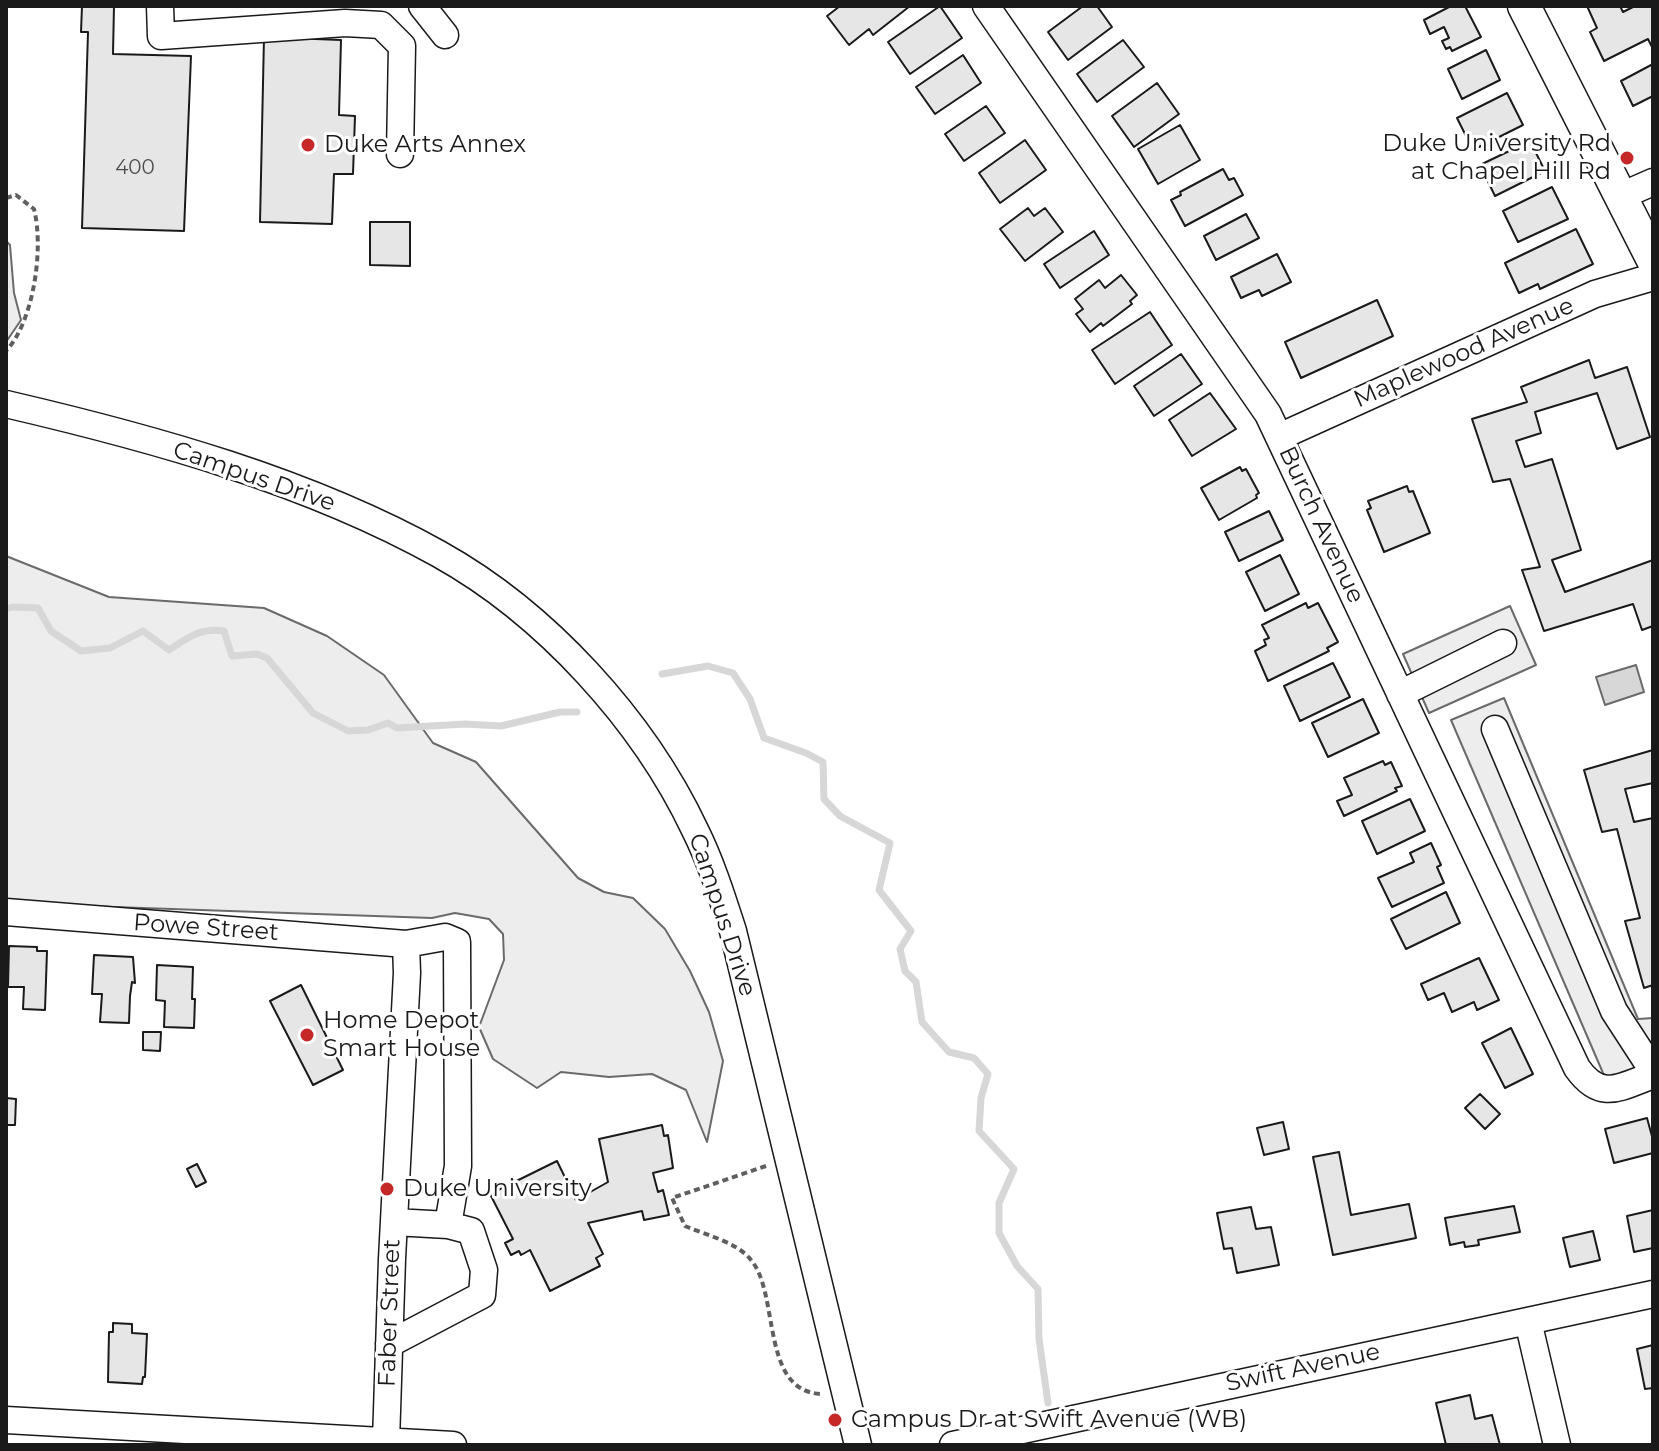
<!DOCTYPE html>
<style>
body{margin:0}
#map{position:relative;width:1659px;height:1451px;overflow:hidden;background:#fff;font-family:Montserrat,sans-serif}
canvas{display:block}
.frame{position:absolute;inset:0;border:8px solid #1a1a1a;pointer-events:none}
</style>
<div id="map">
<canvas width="1659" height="1451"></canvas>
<div class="frame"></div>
</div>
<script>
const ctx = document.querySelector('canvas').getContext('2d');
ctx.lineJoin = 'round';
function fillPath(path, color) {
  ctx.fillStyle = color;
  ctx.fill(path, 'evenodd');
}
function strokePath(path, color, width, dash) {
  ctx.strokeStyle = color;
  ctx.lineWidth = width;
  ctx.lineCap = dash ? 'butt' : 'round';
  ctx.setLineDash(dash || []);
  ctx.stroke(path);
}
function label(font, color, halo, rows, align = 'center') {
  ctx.font = font + ' Montserrat,sans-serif';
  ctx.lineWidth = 6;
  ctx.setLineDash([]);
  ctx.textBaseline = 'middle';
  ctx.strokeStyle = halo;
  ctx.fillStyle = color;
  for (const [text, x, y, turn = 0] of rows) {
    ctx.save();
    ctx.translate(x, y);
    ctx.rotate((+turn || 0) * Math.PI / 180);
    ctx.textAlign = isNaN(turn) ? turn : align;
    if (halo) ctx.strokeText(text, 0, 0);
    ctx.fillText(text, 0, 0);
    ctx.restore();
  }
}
const built = new Path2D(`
 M6 241 10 245 14 293 21 320 6 342Z
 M6 556 109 597 264 608 327 636 384 675 433 743 476 762 578 878 604 892 633 898 665 929 690 971 709 1012 723 1061 707 1142 686 1090 652 1074 609 1077 561 1072 537 1088 493 1059 479 1027 504 960 503 934 489 919 455 913 432 918 85 906 6 899Z
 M1510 606 1536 665 1429 713 1403 654Z
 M1504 698 1638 1019 1653 1018V1064L1606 1080 1451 720Z`);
fillPath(built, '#ededed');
strokePath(built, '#6a6a6a', 2);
const water = new Path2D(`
 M1636 665 1644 692 1605 705 1596 677Z`);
fillPath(water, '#d7d7d7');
strokePath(water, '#6a6a6a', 2);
strokePath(new Path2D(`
 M6 609 13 607 38 608 51 631 81 651 110 648 143 631 169 650C187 638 201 627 224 631L232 656 257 654 267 658 313 713 348 731 368 730 388 723 397 728 465 724 501 726 560 712H577
 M662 674 708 666 733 673 750 699 764 738 806 753 823 762 824 799 840 816 890 843 879 890 911 931 900 949 905 971 916 982 922 1022 949 1052 974 1058 988 1074 981 1098 979 1131 1014 1169 999 1203V1233L1017 1266 1038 1289 1039 1339 1048 1403`), '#d7d7d7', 7);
const building = new Path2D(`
 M82 6H114L113 54 191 56 184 231 82 228 88 32H81Z
 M840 6H910L873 35 869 29 849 45 827 16Z
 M940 6 962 38 910 74 888 42Z
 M1083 6H1097L1112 27 1068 60 1048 32Z
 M1451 6H1465L1481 37 1452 51 1450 47 1446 49 1442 41 1449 38 1444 27 1430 34 1424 20Z
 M1587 6H1620L1623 12 1635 6H1653V49L1648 39 1604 61 1590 32 1597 28Z
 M264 37 341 40 339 115 355 116 353 174H334L332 224 260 222Z
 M1123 40 1144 67 1097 102 1077 74Z
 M1486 50 1500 80 1462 99 1448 69Z
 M963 55 981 83 935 114 916 87Z
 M1653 64V96L1633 106 1621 81Z
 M1157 83 1179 114 1134 147 1112 116Z
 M1507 93 1523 125 1473 150 1457 118Z
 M986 106 1005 133 964 161 945 134Z
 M1180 125 1200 160 1158 184 1138 149Z
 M1025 140 1046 170 1000 203 979 173Z
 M1530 141 1545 171 1495 196 1480 165Z
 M1223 169 1229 180 1234 178 1243 195 1185 226 1171 200 1181 195 1180 192Z
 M1552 187 1568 219 1518 242 1503 211Z
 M1028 208 1034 216 1045 208 1063 232 1025 261 1000 229Z
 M1246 214 1259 238 1216 260 1204 236Z
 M370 222H410V266L370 265Z
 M1576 229 1593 264 1540 289 1538 284 1519 293 1505 263Z
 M1094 231 1109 255 1060 288 1044 264Z
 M1277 254 1291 282 1262 296 1259 290 1241 298 1231 277Z
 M1121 275 1137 295 1130 301 1132 304 1103 326 1101 323 1090 332 1076 314 1083 309 1075 299 1099 280 1105 288Z
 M1377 300 1393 336 1301 378 1285 342Z
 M1150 312 1172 345 1115 384 1092 350Z
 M1181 354 1202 384 1154 416 1134 386Z
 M1589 360 1595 378 1627 367 1650 437 1617 449 1597 393 1535 412 1541 433 1516 441 1525 467 1552 459 1581 550 1552 560 1565 592 1653 560V626L1642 630 1633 604 1544 631 1522 570 1540 567 1510 479 1493 482 1472 419 1527 402 1521 387Z
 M1210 393 1236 429 1192 456 1169 420Z
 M1240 467 1242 471 1246 469 1259 493 1256 495 1257 498 1219 520 1201 488Z
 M1407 486 1409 492 1413 491 1430 533 1384 552 1367 510 1371 508 1368 501Z
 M1269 511 1283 540 1239 561 1225 532Z
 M1280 555 1299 594 1265 611 1246 572Z
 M1306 603 1308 608 1318 603 1338 642 1327 648 1329 651 1268 681 1255 651 1266 645 1264 640 1269 638 1262 625Z
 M1333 663 1350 697 1300 721 1284 686Z
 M1363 699 1379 733 1328 757 1312 723Z
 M1653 750V783L1625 789 1634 822 1653 818V985L1644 988 1625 921 1640 918 1617 829 1602 832 1584 770Z
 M1383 761 1385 765 1391 762 1402 786 1395 788 1397 791 1344 816 1337 801 1352 795 1344 778Z
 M1410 799 1425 831 1377 854 1362 821Z
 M1431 843 1441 865 1437 867 1444 883 1392 907 1378 878 1414 862 1410 853Z
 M1446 892 1460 923 1406 949 1391 919Z
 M9 946 37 947V951H47L45 1010 23 1009 24 987H8Z
 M94 955 133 957 135 983 132 982 130 996 129 1023 100 1022 102 994H92Z
 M1479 958 1499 1000 1477 1010 1474 1002 1452 1012 1444 993 1428 1000 1421 984Z
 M157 965 193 967 192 999H195L194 1028 164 1027 165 1001 156 1000Z
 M301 985 343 1070 313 1085 270 1001Z
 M1511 1028 1533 1074 1505 1088 1482 1043Z
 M143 1032H161L160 1051 143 1050Z
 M1480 1094 1500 1114 1485 1129 1465 1108Z
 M6 1098 16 1099 15 1125H6Z
 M1647 1118 1653 1140V1153L1614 1163 1605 1129Z
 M1283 1122 1289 1149 1264 1155 1257 1128Z
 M662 1125 664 1136 668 1135 673 1168 653 1173 658 1192 663 1190 669 1215 644 1220 642 1211 588 1223 603 1254 596 1258 600 1266 550 1291 530 1250 521 1255 519 1251 511 1255 505 1243 513 1239 490 1194 557 1161 576 1200 608 1182 599 1139Z
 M1339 1152 1351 1215 1409 1204 1416 1238 1333 1255 1313 1157Z
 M197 1164 206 1182 196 1187 187 1169Z
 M1514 1206 1520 1232 1478 1240 1479 1245 1465 1247 1464 1242 1450 1245 1445 1218Z
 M1251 1207 1256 1229 1271 1227 1279 1265 1237 1273 1232 1248 1224 1249 1217 1213Z
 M1653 1210V1248L1634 1252 1627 1216Z
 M1593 1231 1600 1260 1570 1267 1563 1238Z
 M113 1323 132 1324V1333L147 1334 145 1377H143L142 1384 108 1382 109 1332H113Z
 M1653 1345V1388L1645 1389 1637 1349Z
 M1470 1395 1475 1419 1492 1415 1500 1445H1446L1436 1403Z`);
fillPath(building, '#e6e6e6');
strokePath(building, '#1a1a1a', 2);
const minor = new Path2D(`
 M160 6 161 36 345 23 381 25 402 46 400 154
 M422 6 445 35
 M986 6 1268 414 1577 1068C1601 1102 1620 1087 1653 1075
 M1621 196 1653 182
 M6 404C152 438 308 481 439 554 545 613 643 720 695 830 711 862 722 897 733 931L858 1445
 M1279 437 1595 294 1653 277
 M1400 694 1503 643
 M1495 729 1614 1011 1653 1071
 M6 912 406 944 445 937 457 942 458 1166 448 1225
 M1528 1321 1557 1445
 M389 1344 482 1295 484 1270 471 1231 448 1225 394 1222
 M6 1420 453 1445
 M386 1441 392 1259 407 973 406 944
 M953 1445 1653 1294`);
const major = new Path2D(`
 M1524 6 1653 260`);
strokePath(minor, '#1a1a1a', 29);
strokePath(major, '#1a1a1a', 35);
strokePath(new Path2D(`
 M6 198 16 195 34 209C44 248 34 321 6 351
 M766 1166 672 1198 685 1226C706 1235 737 1242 751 1260 780 1294 760 1391 821 1394`), '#5f5f5f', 4, [6, 4]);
strokePath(minor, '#fff', 26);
strokePath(major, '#fff', 32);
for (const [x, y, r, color] of [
 [308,145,8,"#c62828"],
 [1627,158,8,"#c62828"],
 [307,1035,8,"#c62828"],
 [387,1189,8,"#c62828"],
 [835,1420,8,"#c62828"]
]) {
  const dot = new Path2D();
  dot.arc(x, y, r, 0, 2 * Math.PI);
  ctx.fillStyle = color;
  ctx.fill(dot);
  strokePath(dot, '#fff', 3);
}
label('20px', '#4d4d4d', null, [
 ["400",135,168]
]);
label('24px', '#1a1a1a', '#fff', [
 ["Duke University Rd",1611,144,"right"],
 ["at Chapel Hill Rd",1611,172,"right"],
 ["Duke Arts Annex",324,145],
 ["Home Depot",323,1021],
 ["Smart House",323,1049],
 ["Duke University",403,1189],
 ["Campus Dr at Swift Avenue (WB)",851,1420]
], 'left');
label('24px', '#1a1a1a', '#fff', [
 ["Maplewood Avenue",1464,353,-24],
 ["Campus Drive",254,477,19],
 ["Burch Avenue",1321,525,65],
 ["Campus Drive",722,915,72],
 ["Powe Street",206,928,4],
 ["Faber Street",390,1313,-88],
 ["Swift Avenue",1303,1368,-12]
]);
</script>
